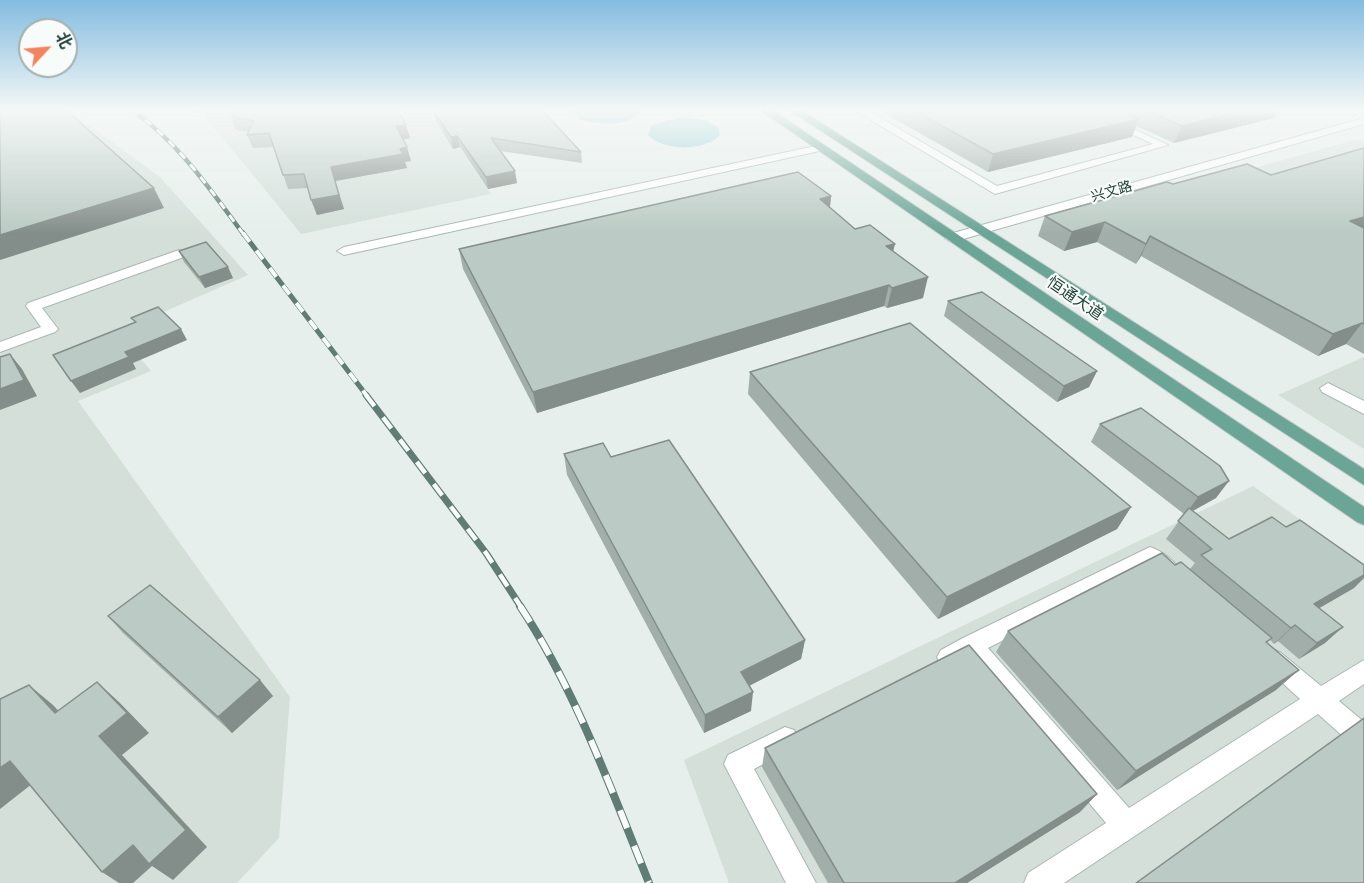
<!DOCTYPE html>
<meta charset="utf-8">
<style>
body{margin:0}
#map{position:relative;width:1364px;height:883px;overflow:hidden;background:#e6efeb;font-family:Overpass,"Noto Sans SC",sans-serif}
canvas{display:block}
.north{position:absolute;left:18px;top:18px;width:60px;height:60px;box-sizing:border-box;background:#f7fbf9;border:2px solid #a3b1ad;border-radius:50%;rotate:64deg;font-size:16px;font-weight:700;line-height:24px;text-align:center;color:#24423a}
.north::after{content:'';display:block;margin:auto;width:21px;height:27px;background:#f4845f;clip-path:polygon(50% 0,100% 100%,50% 72%,0 100%)}
</style>
<div id="map">
<canvas width="1364" height="883"></canvas>
<div class="north">北</div>
</div>
<script>
const ctx = document.querySelector('canvas').getContext('2d');
ctx.lineJoin = 'round';
function fillPath(path, color) {
  ctx.fillStyle = color;
  ctx.fill(path, 'evenodd');
}
function strokePath(path, color, width, dash) {
  ctx.strokeStyle = color;
  ctx.lineWidth = width;
  ctx.lineCap = dash ? 'butt' : 'round';
  ctx.setLineDash(dash || []);
  ctx.stroke(path);
}
function label(font, color, halo, rows, align = 'center') {
  ctx.font = font + ' Overpass,"Noto Sans SC",sans-serif';
  ctx.lineWidth = 4.5;
  ctx.setLineDash([]);
  ctx.textBaseline = 'middle';
  ctx.strokeStyle = halo;
  ctx.fillStyle = color;
  for (const [text, x, y, turn = 0] of rows) {
    ctx.save();
    ctx.translate(x, y);
    ctx.rotate((+turn || 0) * Math.PI / 180);
    ctx.textAlign = isNaN(turn) ? turn : align;
    if (halo) ctx.strokeText(text, 0, 0);
    ctx.fillText(text, 0, 0);
    ctx.restore();
  }
}
fillPath(new Path2D(`
 M0 110 70 111 160 177 248 275 118 332 151 371 78 401 290 697 279 838 237 883H0Z
 M191 110H434L491 194 301 234 226 142 203 116Z
 M1358 139 1364 141V217L1251 169Z
 M1364 357V449L1278 395Z
 M1253 486 1364 565V883H729L684 760Z`), '#d4dfda');
fillPath(new Path2D(`
 M572 110H642C630 128 597 125 579 119Z
 M680 117 705 120 719 128 720 135C705 152 663 151 648 135L652 125Z`), '#8ec9d4');
const minor = new Path2D(`
 M854 110H867L997 186 1153 144 1079 110H1093L1168 145 995 194Z
 M1364 118V124L956 241 951 242 945 238 946 235Z
 M820 145 824 146V150L344 255 337 251 344 247Z
 M179 250 186 254 184 257 42 308 58 329 55 332 0 352V342L41 327 26 306 28 303Z
 M1328 383 1364 401V414L1322 392 1320 388Z
 M1150 547C1162 551 1175 561 1181 572L1177 578C1164 583 1158 574 1148 566L988 648 1129 808 1300 699 1265 667 1261 660 1265 653 1273 649 1281 653 1321 686 1364 660V684L1339 701 1364 722V750L1355 747 1318 714 1064 883H1024L1028 873 1106 823 968 659 949 667 941 664 937 657 941 650 963 638Z
 M785 727 794 730 798 739 794 748 754 769 816 883H786L724 764 728 755Z`);
const major = new Path2D(`
 M760 110H772L1364 507V525L1357 522Z
 M789 110H801L1364 469V485Z`);
strokePath(minor, '#a8b8b2', 2);
strokePath(major, '#c2cac8', 2);
fillPath(minor, '#fff');
fillPath(major, '#6aa596');
const railFar3 = new Path2D(`
 M132 110C179 143 210 189 244 235`);
const railFar2 = new Path2D(`
 M243 233 367 396`);
const railFar1 = new Path2D(`
 M366 395 486 553 521 607`);
const rail = new Path2D(`
 M520 606C576 691 611 789 649 883`);
strokePath(railFar3, '#5f7d75', 4.5);
strokePath(railFar2, '#5f7d75', 5);
strokePath(railFar1, '#5f7d75', 7);
strokePath(rail, '#5f7d75', 8);
strokePath(railFar3, '#f7fbf9', 3, [8]);
strokePath(railFar2, '#f7fbf9', 4, [11]);
strokePath(railFar1, '#f7fbf9', 4.5, [14]);
strokePath(rail, '#f7fbf9', 6, [19]);
fillPath(new Path2D(`
 M226 110H398L410 138 403 139 411 161 405 162 407 168 335 181 344 209 317 215 308 188 288 189 274 147 253 148 247 135 249 132 236 130 231 116 233 114Z
 M440 110H542L581 152 582 163 500 151 517 183 488 189 460 147 453 149 437 123 434 112 440 111Z
 M879 110H1278L1274 118 1174 143 1136 126 1132 137 988 172Z
 M1364 148V354L1346 344 1318 356 1141 256 1136 264 1097 242 1064 251 1038 236 1045 216 1173 184 1271 175Z
 M831 196 830 207 855 229 893 251 923 298 887 308 884 306 537 413 463 269 459 249Z
 M179 251 233 278 205 288 184 262Z
 M948 301 1097 371 1089 387 1057 402 944 316Z
 M750 372 1131 507 1117 529 938 619 748 394Z
 M1100 424 1216 498 1193 511 1229 539 1354 588 1319 608 1325 643 1299 659 1278 641 1274 644 1270 640 1267 643 1276 690 1117 790 996 652 1008 631 1175 565 1190 569 1195 563 1166 539 1184 514 1091 442Z
 M564 454 611 457 805 640 801 659 749 686 751 711 704 733 567 475Z
 M108 616 273 696 232 733 123 633Z
 M765 748 1097 794 1080 812 967 883H828L762 767Z`), '#a1aea9');
fillPath(new Path2D(`
 M1244 110H1278L1274 118 1174 143 1182 126Z
 M1139 119 1132 137 988 172 993 154Z
 M406 125 410 138 400 140 396 126Z
 M457 136 460 147 453 149 451 137Z
 M407 147 411 161 405 162 407 168 335 181 344 209 317 215 311 200 331 167Z
 M515 171 517 183 488 189 486 177Z
 M154 188 164 208 0 260V235Z
 M831 196 829 216 820 199Z
 M1364 217V232L1350 221Z
 M1105 222 1097 242 1064 251 1072 232Z
 M1150 236 1141 256 1136 264Z
 M895 244 890 264 886 246Z
 M228 267 233 278 205 288 199 277Z
 M928 277 923 298 887 308 892 288Z
 M889 285 884 306 537 413 533 392Z
 M1362 323 1346 344 1318 356 1333 334Z
 M181 329 187 340 133 363 136 369 80 393 71 381 125 352Z
 M10 354 22 369 37 396 0 410V389Z
 M1097 371 1089 387 1057 402 1064 386Z
 M1229 481 1216 498 1185 515 1198 497Z
 M1131 507 1117 529 938 619 947 597Z
 M1364 575V578L1354 588 1297 621 1314 604Z
 M1295 625 1278 641 1274 644 1291 628Z
 M1343 627 1325 643 1299 659 1317 643Z
 M805 640 801 659 739 691 741 672Z
 M1299 670 1276 690 1117 790 1136 771Z
 M260 680 273 696 232 733 218 717Z
 M97 682 119 702 149 733 122 755 207 847 173 880 152 866 133 883H119L102 872Z
 M29 685 53 705 79 733 55 713Z
 M753 692 751 711 704 733 705 715Z
 M10 761 37 780 0 809V768Z
 M1097 794 1080 812 967 883H955Z`), '#838d89');
const building = new Path2D(`
 M0 110H66L154 188 0 235Z
 M236 110H398L406 125 396 126 407 147 400 149 403 154 331 167 339 195 311 200 304 174 283 175 269 133 247 135 254 121 231 116Z
 M444 110H542L581 152 491 138 515 171 486 177 457 136 451 137 434 112Z
 M913 110H1118L1139 119 993 154Z
 M1146 110H1244L1182 126Z
 M1364 148V217L1350 221 1364 228V324L1362 323 1333 334 1150 236 1146 244 1105 222 1072 232 1045 216 1167 182 1173 184 1247 164 1271 175Z
 M798 172 831 196 820 199 855 229 870 225 895 244 886 246 928 277 892 288 889 285 533 392 459 249Z
 M206 242 228 267 199 277 179 251Z
 M982 292 1097 371 1064 386 948 301Z
 M158 307 181 329 125 352 129 357 71 381 53 355 136 322 131 318Z
 M910 323 1131 507 947 597 750 372Z
 M10 354 24 380 0 389V357Z
 M1141 408 1220 466 1229 481 1198 497 1100 424Z
 M669 440 805 640 741 672 753 692 705 715 564 454 603 443 611 457Z
 M1189 508 1229 539 1272 517 1286 527 1300 520 1364 565V575L1314 604 1343 627 1317 643 1295 625 1291 628 1201 555 1212 549 1178 521Z
 M1162 553 1175 565 1181 562 1272 638 1266 642 1299 670 1136 771 1008 631Z
 M150 585 260 680 218 717 108 616Z
 M969 645 1097 794 955 883H844L765 748Z
 M97 682 127 713 99 736 186 830 149 864 133 845 102 872 10 761 0 768V699L29 685 55 713Z
 M1364 718V883H1136Z`);
fillPath(building, '#bbcac4');
strokePath(building, '#838d89', 1.5);
const sky = ctx.createLinearGradient(0, 0, 0, 234);
sky.addColorStop(0, '#84bce0');
sky.addColorStop(0.47, '#f4f8f6');
sky.addColorStop(1, '#f4f8f600');
ctx.fillStyle = sky;
ctx.fillRect(0, 0, 1364, 234);
label('14px', '#24423a', '#f7fbf9', [
 ["兴文路",1112,193,-16]
]);
label('16px', '#24423a', '#f7fbf9', [
 ["恒通大道",1074,300,34]
]);
</script>
